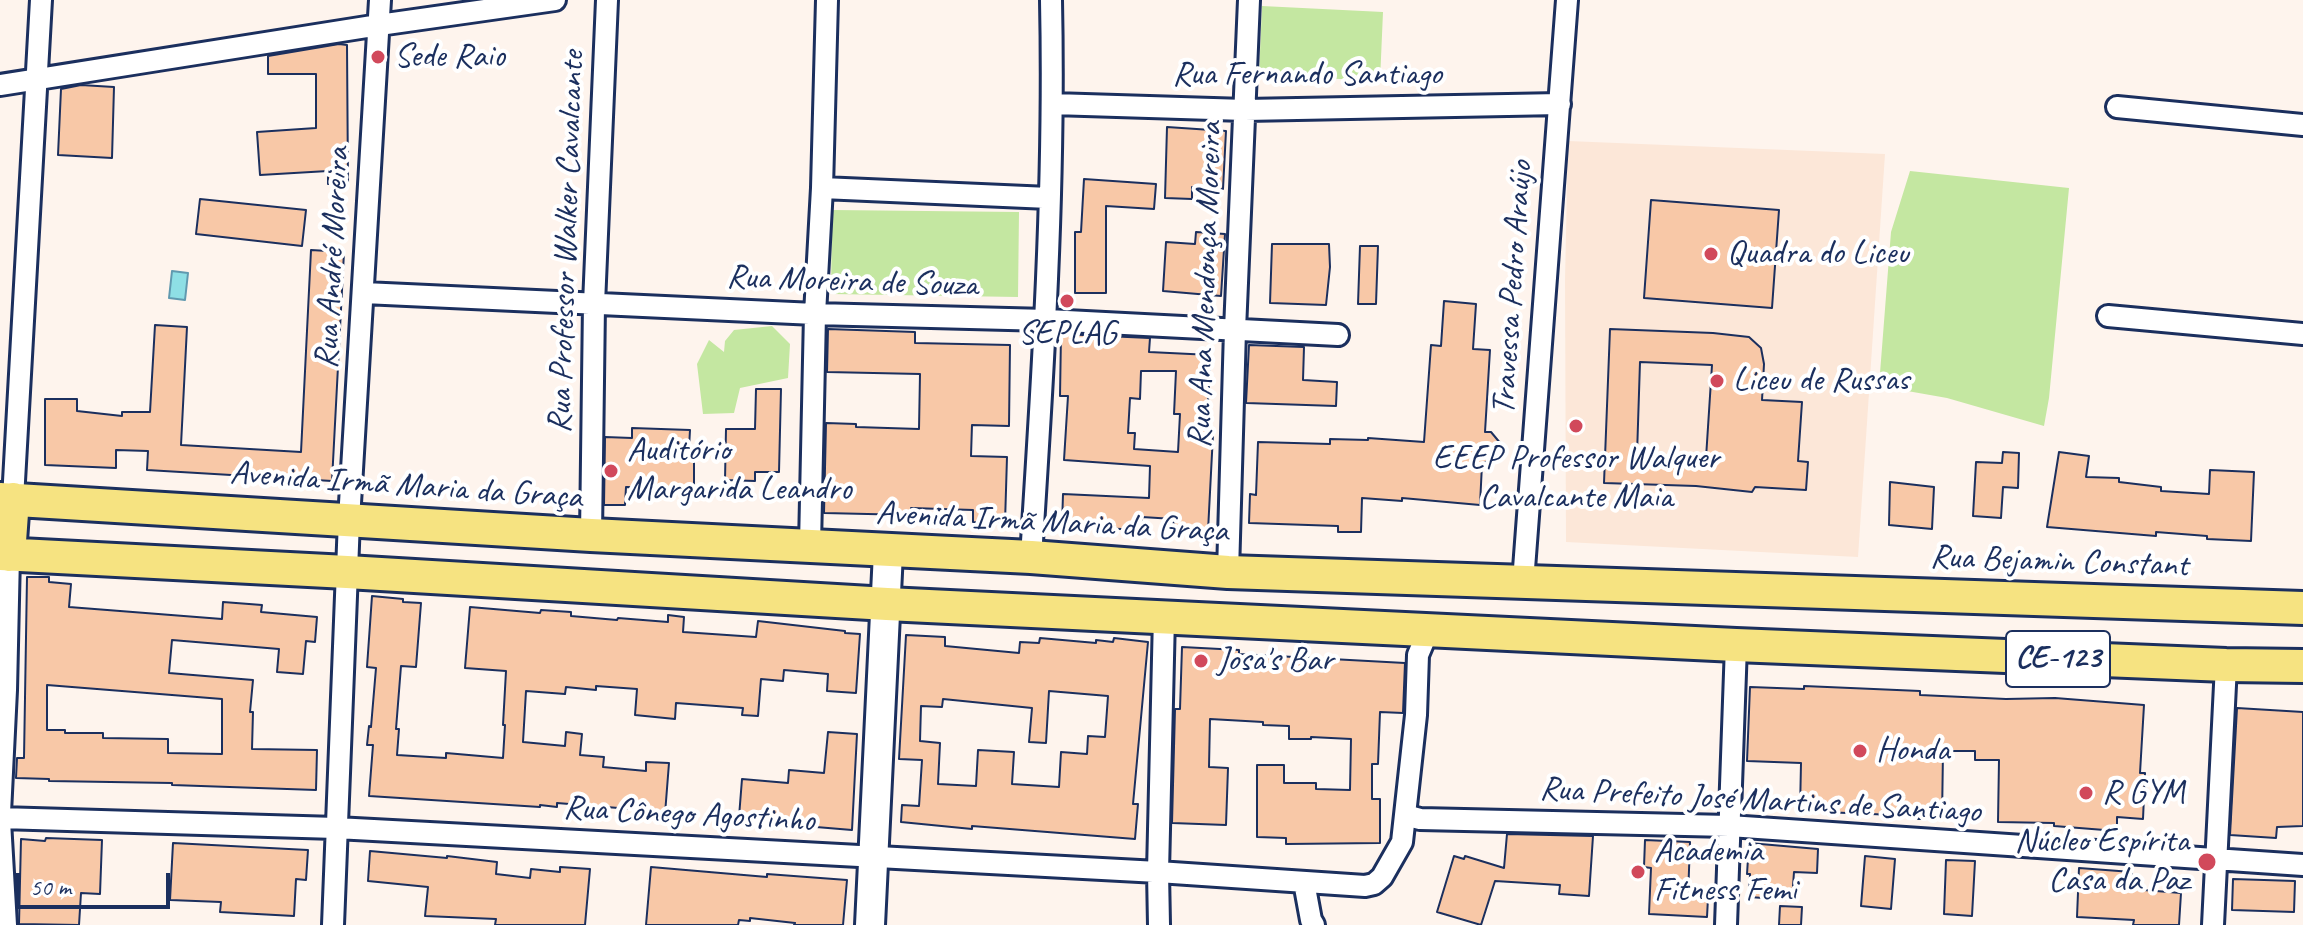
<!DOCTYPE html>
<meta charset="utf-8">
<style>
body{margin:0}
#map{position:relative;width:2303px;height:925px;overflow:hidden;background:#fef4ed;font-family:Caveat,sans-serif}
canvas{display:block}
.scale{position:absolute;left:16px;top:873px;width:154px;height:36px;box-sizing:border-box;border:4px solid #1b2f5e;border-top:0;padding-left:10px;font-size:24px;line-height:28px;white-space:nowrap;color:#1b2f5e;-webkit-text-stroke:6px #fff;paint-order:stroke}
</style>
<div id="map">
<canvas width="2303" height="925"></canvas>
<div class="scale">50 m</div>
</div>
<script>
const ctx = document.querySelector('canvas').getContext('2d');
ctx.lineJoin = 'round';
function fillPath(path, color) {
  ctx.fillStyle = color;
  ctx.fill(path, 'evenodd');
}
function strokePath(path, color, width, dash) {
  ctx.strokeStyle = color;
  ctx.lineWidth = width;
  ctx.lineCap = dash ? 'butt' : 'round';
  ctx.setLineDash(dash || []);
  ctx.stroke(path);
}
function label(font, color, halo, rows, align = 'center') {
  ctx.font = font + ' Caveat,sans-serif';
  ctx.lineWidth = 8;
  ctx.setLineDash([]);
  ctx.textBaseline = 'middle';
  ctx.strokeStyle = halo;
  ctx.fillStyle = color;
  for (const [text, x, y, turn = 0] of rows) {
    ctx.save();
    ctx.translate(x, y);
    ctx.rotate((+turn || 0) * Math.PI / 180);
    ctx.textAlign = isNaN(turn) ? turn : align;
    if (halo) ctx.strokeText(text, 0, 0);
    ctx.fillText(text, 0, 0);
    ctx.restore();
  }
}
fillPath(new Path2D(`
 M1568 141 1885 154 1858 557 1566 542 1565 280Z`), '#fce7d8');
fillPath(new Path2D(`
 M1262 6 1383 12 1380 81 1259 75Z
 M1910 171 2069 188 2049 398 2044 426 1947 398 1879 386 1891 232Z
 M832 210 1019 212 1018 297 831 294Z
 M772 326 790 344 788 378 740 388 734 413 703 414 697 364 709 340 724 352 725 341 734 330Z`), '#c4e7a1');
const water = new Path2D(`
 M172 271 188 273 185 300 169 298Z`);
fillPath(water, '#8edfe5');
strokePath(water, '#6099af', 2);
const building = new Path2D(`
 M339 44 347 45 348 184H328V171L260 175 257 132 316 128V74H268V56Z
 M81 85 114 87 112 158 58 155 61 89Z
 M1167 127 1226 131 1223 189 1192 187V199L1165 198Z
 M1084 179 1156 184 1154 209 1106 206V293H1075V232H1081Z
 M200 199 306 210 302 246 196 234Z
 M1651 200 1779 210 1772 308 1644 298Z
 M1196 232 1225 234 1221 296 1163 291 1166 242 1195 244Z
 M1272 244H1329L1330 267 1326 305 1270 303Z
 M1360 246H1378L1376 304H1358Z
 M311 250 344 252 332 481 147 470 148 451 116 450V468L45 465V399H77V411L122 416V412H150L155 325 187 327 181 445 301 452Z
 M1444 301 1476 304 1473 349 1490 350 1485 432H1491L1501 444V454L1482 464 1480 505 1402 498V501L1362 498 1361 532H1338V526L1249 523 1250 494 1256 495 1258 442 1330 444V439L1368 440V438L1424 442 1431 345 1441 346Z
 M828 329 915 332V343L1010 345 1009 426 972 425 971 456 1007 457 1005 523 973 522V510L911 508V515L824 513 826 423 856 424V427L919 429 920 374 827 372Z
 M1610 329 1713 333 1749 337 1761 348 1764 364 1762 400 1802 402 1798 461 1808 462 1806 490 1755 487 1752 492 1696 486 1604 483ZM1640 362 1712 365 1706 458 1637 455Z
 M1061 334 1150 338 1149 352 1211 355 1206 433 1213 434 1208 531 1173 529 1174 519 1142 517 1141 530 1062 526 1063 494 1149 498 1150 466 1064 460 1068 396H1060ZM1141 371H1176L1174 414H1180L1178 452 1134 449 1135 433H1128L1130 398 1140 399Z
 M1249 345 1304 347 1303 380 1337 382 1336 406 1246 403Z
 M756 389H781L779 472H755V481L725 480 726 429H755Z
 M632 428 690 430 689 448H694V488L626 487 625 505H604L605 437 632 438Z
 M2003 452 2019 453 2018 488 2003 487 2001 518 1973 516 1976 462 2002 463Z
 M2059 452 2089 456 2086 477 2119 478V482L2161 487V491L2209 494 2210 470 2254 472 2251 541 2207 539V536L2156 532V536L2047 527Z
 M1890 482 1934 487 1932 529 1889 525Z
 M27 577H49V582L71 584 69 607 222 619 223 602 262 605 261 612 317 617 315 642 306 641 303 674 277 672 279 649 172 640 169 673 253 680 250 712H253L252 749 317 750 316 790 172 785V783L49 781V779L16 778 17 758H24ZM47 685 222 699V754L168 753V739L103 738V733H65V730H47Z
 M372 596 403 599V602L421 603 416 667 401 666 396 729H399L397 755 446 758V753L503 758 505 725H503L506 671 465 668 470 607 540 613 541 610 571 612V616L617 620 618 618 668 622V615L684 617 683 632 756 637 758 621 845 631V633L860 634 856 693 827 691 828 674 784 670 783 681 761 679 758 716 742 715 743 708 676 703 675 719 635 715 637 689 596 686V690L566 687 565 694 526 691 523 742 565 746 566 732 582 734 580 755 604 757 603 767 646 771V762L669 763 665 814 643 812V810L557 803V807L540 805V807L369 796 373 745H367L369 726 371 727 376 668 367 667Z
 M906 635 945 637V646L1019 653 1020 642 1039 643 1040 638 1096 643V640L1113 642 1114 638 1148 642 1133 804H1138L1135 839 972 826V829L901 822 902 805 919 806 922 760 899 759ZM1049 691 1108 696 1105 737 1088 736 1087 754 1061 752 1059 787 1012 784 1014 752 978 750 976 786 938 784 940 743 920 741 921 706 942 707 943 699 1032 708 1029 742 1046 743Z
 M1182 647 1239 650V654L1405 663 1403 713 1380 712 1378 764H1372V799H1380V843L1286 844V838L1257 837V765H1284V783H1316V789L1350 790 1351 739 1311 737V739H1289V726L1263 725V722L1210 719 1209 767 1228 768 1226 825 1172 823 1175 709H1180Z
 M1804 686 1920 691V695L2006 699 2055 698 2144 705 2140 773H2145L2143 819 2117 817V831L2054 826V823L1998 822 1999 760H1975V751H1943L1942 819H1918V816L1800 811 1801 763 1747 761 1750 687 1804 689Z
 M2237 708 2303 712V826L2277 827 2276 838 2230 835Z
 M828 732 857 734 852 830 804 826V823L739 817 742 779 788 783 789 770 824 773Z
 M1507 834 1593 836 1589 896 1559 894 1560 885 1495 881 1481 925 1437 912 1454 856 1464 859 1465 856 1504 868Z
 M46 838 102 840 100 894 81 893 79 925 19 924 21 839 45 841Z
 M1645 840 1690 842 1688 898H1708L1707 917 1649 914 1651 868 1644 867Z
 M173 843 308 850 306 880 296 879 294 916 220 912 221 902 170 900Z
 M1749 843 1818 849 1817 873 1794 872 1792 900 1749 897 1750 874H1747Z
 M370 851 447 858V856L497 862 496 874 530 878 531 869 560 872V867L590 869 585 925H495L496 919 425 916 428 887 368 881Z
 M1865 856 1895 859 1891 909 1861 906Z
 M1946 860 1975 861 1972 916 1944 914Z
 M651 867 767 877V874L847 880 843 925H794L795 923 750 918V921L739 920 738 925H646Z
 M2079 868 2132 872 2131 889 2181 893 2179 925H2133L2134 920 2077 917Z
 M2233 879 2295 881 2294 912 2232 910Z
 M1780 906 1802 907 1801 925H1779Z`);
fillPath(building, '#f8c8a7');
strokePath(building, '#1b2f5e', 2);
const street = new Path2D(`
 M0 85 379 25 555 0
 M1053 104 1245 110 1560 104
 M2117 107 2303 125
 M822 188 1049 198
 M364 293 815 314 1047 320 1338 335
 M2108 316 2303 334
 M13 499 41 0
 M591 535 594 304 607 0
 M810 545 815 314 822 188 827 0
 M1031 557C1043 372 1055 186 1051 0
 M1228 572 1235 330 1249 0
 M1523 582 1567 0
 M0 813 6 690 9 555
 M1405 815 1420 819 1729 826 2303 865
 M0 818 336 828 1158 872 1365 886 1374 884 1382 877 1402 842 1416 715 1418 655 1429 629
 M0 821 6 925
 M1304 882 1311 920 1314 925
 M333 925 349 520 380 0
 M1159 925 1158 872 1164 616
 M1726 925 1736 645
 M2213 925 2226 665`);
const secondary = new Path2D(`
 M870 925 888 552`);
const primary = new Path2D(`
 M0 499 591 535 1031 557 1228 572 2303 608
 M0 554 347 572 887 604 1736 645 2226 665 2303 666
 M9 555 13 499`);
strokePath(street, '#1b2f5e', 26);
strokePath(secondary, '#1b2f5e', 34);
strokePath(primary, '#1b2f5e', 38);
strokePath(street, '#fff', 20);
strokePath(secondary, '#fff', 28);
strokePath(primary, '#f6e381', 32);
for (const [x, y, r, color] of [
 [378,57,8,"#d1495b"],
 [1711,254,8,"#d1495b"],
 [1067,301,8,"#d1495b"],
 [1717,381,8,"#d1495b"],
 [1576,426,8,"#d1495b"],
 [611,471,8,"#d1495b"],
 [1201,661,8,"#d1495b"],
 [1860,751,8,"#d1495b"],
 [2086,793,8,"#d1495b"],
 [2207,862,10,"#d1495b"],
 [1638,872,8,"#d1495b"]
]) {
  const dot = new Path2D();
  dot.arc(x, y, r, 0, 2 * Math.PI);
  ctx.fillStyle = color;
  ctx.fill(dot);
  strokePath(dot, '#fff', 3);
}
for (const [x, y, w] of [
 [2058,659,104]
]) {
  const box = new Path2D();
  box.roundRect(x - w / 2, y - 28, w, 56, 6);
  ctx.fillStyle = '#fff';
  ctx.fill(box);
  strokePath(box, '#1b2f5e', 2);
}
label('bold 32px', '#1b2f5e', null, [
 ["CE-123",2058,659]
]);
label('34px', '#1b2f5e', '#fff', [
 ["Sede Raio",394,57],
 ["Quadra do Liceu",1727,254],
 ["SEPLAG",1067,334,"center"],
 ["Liceu de Russas",1733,381],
 ["Auditório",627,451],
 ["Margarida Leandro",627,490],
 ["EEEP Professor Walquer",1576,459,"center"],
 ["Cavalcante Maia",1576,498,"center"],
 ["Josa's Bar",1217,661],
 ["Honda",1876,751],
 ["R GYM",2102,793],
 ["Núcleo Espírita",2189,842,"right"],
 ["Casa da Paz",2189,881,"right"],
 ["Academia",1654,852],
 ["Fitness Femi",1654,891]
], 'left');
label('34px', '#1b2f5e', '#fff', [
 ["Rua Fernando Santiago",1307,75],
 ["Rua Professor Walker Cavalcante",567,242,-88],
 ["Rua André Moreira",333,258,-87],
 ["Rua Moreira de Souza",852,282,2],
 ["Rua Ana Mendonça Moreira",1206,285,-88],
 ["Travessa Pedro Araújo",1513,288,-86],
 ["Avenida Irmã Maria da Graça",406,486,4],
 ["Avenida Irmã Maria da Graça",1052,523,3],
 ["Rua Bejamin Constant",2059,562,2],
 ["Rua Prefeito José Martins de Santiago",1760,801,3],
 ["Rua Cônego Agostinho",689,815,3]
]);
</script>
